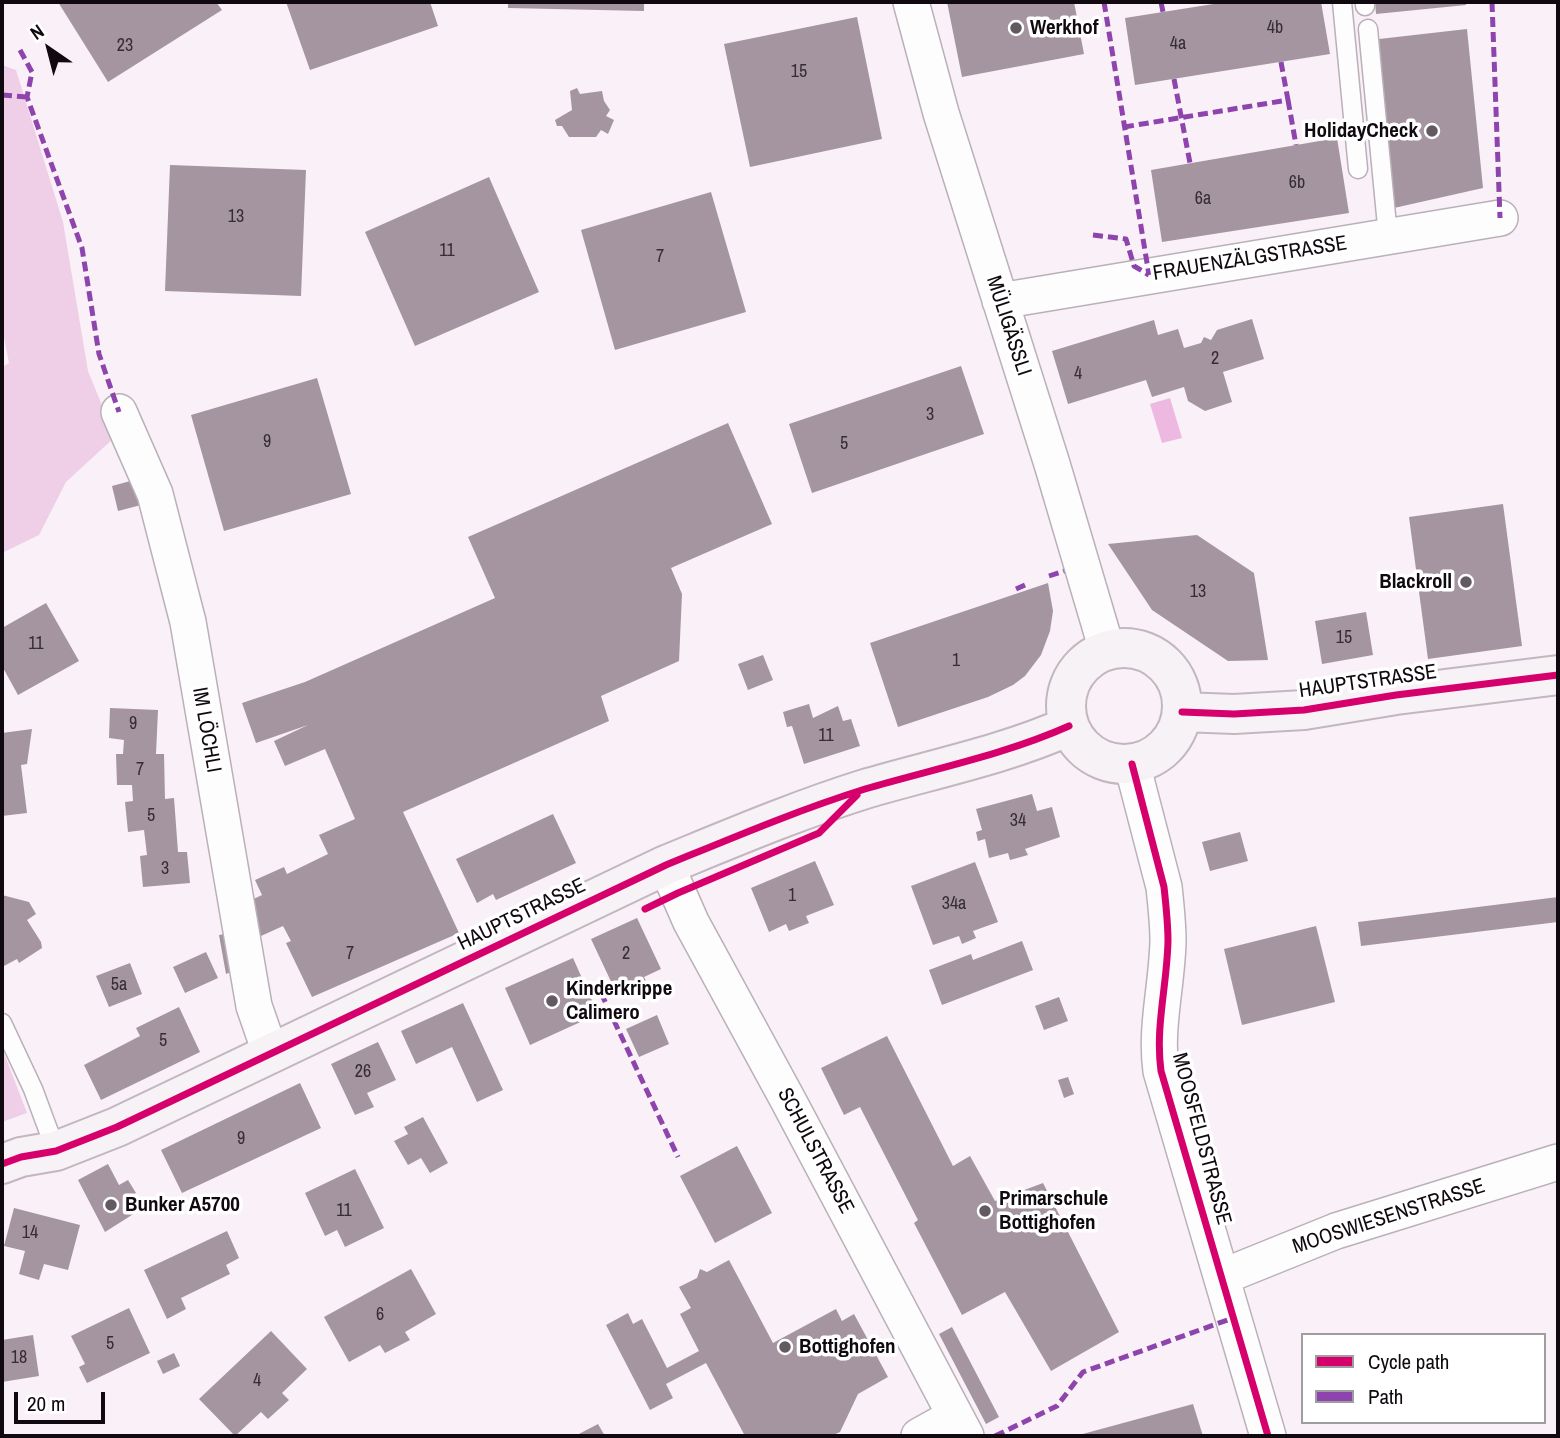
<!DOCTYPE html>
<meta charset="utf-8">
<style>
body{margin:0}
#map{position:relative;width:1560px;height:1438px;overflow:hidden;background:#faf0f7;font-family:"Archivo Narrow",sans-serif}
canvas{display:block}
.frame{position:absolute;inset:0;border:4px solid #10090f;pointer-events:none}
.legend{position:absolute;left:1301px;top:1333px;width:245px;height:91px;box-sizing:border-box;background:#fff;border:2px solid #9f9d9f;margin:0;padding:9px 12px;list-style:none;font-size:21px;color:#10090f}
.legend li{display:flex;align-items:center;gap:14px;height:35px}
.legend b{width:35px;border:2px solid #9f9d9f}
.north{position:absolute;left:14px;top:14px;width:70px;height:70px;-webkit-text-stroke:5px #fff;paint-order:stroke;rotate:325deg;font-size:19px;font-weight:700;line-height:28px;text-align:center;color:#10090f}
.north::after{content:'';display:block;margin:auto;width:24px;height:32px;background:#10090f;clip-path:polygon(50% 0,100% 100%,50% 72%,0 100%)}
.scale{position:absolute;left:14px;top:1392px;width:91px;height:32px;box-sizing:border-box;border:4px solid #10090f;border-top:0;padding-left:9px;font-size:21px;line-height:24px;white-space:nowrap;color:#10090f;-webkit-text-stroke:5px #fff;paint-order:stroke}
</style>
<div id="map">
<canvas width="1560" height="1438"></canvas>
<div class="frame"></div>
<ul class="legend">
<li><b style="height:9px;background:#d6006c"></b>Cycle path</li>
<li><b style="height:9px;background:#8e44ad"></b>Path</li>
</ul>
<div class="north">N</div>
<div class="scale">20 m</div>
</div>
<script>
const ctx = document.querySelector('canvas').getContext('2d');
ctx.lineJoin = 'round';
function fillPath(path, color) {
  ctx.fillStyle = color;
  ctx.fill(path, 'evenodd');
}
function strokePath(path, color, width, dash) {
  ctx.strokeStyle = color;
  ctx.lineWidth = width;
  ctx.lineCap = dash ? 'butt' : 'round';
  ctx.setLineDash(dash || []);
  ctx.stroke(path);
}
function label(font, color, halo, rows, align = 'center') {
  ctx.font = font + ' "Archivo Narrow",sans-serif';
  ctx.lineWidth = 7;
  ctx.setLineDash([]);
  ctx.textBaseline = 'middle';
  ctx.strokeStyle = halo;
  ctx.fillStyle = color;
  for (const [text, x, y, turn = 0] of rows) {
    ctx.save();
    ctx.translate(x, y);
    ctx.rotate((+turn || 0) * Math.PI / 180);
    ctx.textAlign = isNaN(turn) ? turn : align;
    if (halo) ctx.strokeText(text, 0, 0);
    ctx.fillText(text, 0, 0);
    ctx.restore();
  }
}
fillPath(new Path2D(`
 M2 65 16 70 63 222 88 371 115 437 66 482 39 535 2 553V367L9 363 2 327Z
 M2 1048 27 1113 2 1122Z`), '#eecfe7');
fillPath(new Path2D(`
 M1170 398 1182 438 1162 443 1150 404Z`), '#edb9e1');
fillPath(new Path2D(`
 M58 2H216L222 10 108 82Z
 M286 2H430L438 26 310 70Z
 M508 2H644V11L508 8Z
 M947 2H1074L1084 54 962 77Z
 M1226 2H1321L1330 54 1135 85 1125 18Z
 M1375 2H1466V5L1376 14Z
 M857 17 882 139 750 167 724 44Z
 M1467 29 1483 188 1394 208 1379 39Z
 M577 88 580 94 602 91 604 101 610 110 606 116 614 120 608 134 601 130 596 137H569L562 126H557L555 120 572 110 570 91Z
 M1337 138 1349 213 1162 242 1151 170Z
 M170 165 306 170 301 296 165 291Z
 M489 177 539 292 415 346 365 232Z
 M711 192 746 312 615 350 581 230Z
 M1252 319 1264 359 1223 372 1232 402 1205 411 1188 401 1184 387 1152 397 1146 380 1068 404 1052 351 1154 320 1158 335 1178 329 1184 348 1201 343 1204 337 1211 340 1217 330Z
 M961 366 984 434 812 493 789 424Z
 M317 378 351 494 224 531 191 415Z
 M728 423 772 524 671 568 682 594 679 661 601 696 609 721 403 812 459 933 312 997 286 943 291 941 283 926 261 936 245 903 262 895 255 880 284 867 287 874 328 854 319 835 355 819 325 749 285 766 274 741 308 725 256 743 242 703 305 682 495 598 468 537Z
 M134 480 141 505 118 511 112 486Z
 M1503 504 1522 646 1428 659 1409 517Z
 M1197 535 1254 573 1268 660 1228 661 1152 610 1108 544Z
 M1048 583 1053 611 1050 631 1041 655 1025 676 1013 685 988 697 898 727 870 643Z
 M46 603 79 661 18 695 2 666V628Z
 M1366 612 1373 655 1322 664 1315 621Z
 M763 655 773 680 748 690 738 664Z
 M809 704 813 718 838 706 843 721 851 719 860 746 804 764 792 726 787 727 783 712Z
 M110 708 158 710 156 754H164L165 799 174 798 178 852H187L190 883 143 887 140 856 147 855 144 830 128 832 125 802 133 801 132 785H117L116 754H123L124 740 109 738Z
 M32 729 27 764 21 765 27 813 2 816V733Z
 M1032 794 1037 811 1052 807 1060 837 1025 849 1028 855 1010 860 1008 853 989 858 985 839 978 841 976 832 982 830 976 809Z
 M553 814 576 863 496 900 493 894 477 903 456 859Z
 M1240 832 1248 861 1210 871 1202 842Z
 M815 861 834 905 806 916 809 923 789 931 786 924 769 932 751 888Z
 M975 862 998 922 973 931 976 938 962 944 959 936 933 945 911 886Z
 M2 895 29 902 36 914 27 920 41 942 42 948 19 963 17 959 4 966 2 964Z
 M1558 897V922L1361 946 1358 922Z
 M637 918 661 969 644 977 648 985 635 991 631 983 615 990 591 939Z
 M1316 926 1335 1002 1242 1025 1224 949Z
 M230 933 236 970 226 974 219 935Z
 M1022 941 1033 970 942 1005 929 970 971 954 973 960Z
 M206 952 218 978 185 993 173 967Z
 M573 958 598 1014 530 1045 505 988Z
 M130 963 142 994 109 1007 96 976Z
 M1059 997 1068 1021 1044 1030 1035 1006Z
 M463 1003 503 1090 477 1102 452 1047 416 1064 401 1031Z
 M179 1007 200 1052 101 1100 84 1065 140 1036 136 1028Z
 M657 1015 669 1044 639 1057 626 1029Z
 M887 1036 953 1166 970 1156 995 1201 1043 1183 1119 1332 1051 1371 1005 1292 962 1315 914 1223 918 1220 860 1107 844 1115 821 1068Z
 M378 1042 396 1080 367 1093 374 1107 355 1115 331 1064Z
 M1068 1077 1074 1094 1064 1098 1058 1080Z
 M300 1083 321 1128 182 1193 161 1150Z
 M423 1117 448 1163 430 1173 421 1158 408 1165 394 1141 408 1134 404 1127Z
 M737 1146 772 1213 715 1243 680 1176Z
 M108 1164 119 1185 128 1180 136 1193 126 1198 135 1213 105 1232 78 1180Z
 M355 1169 384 1228 345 1247 337 1230 325 1236 305 1193Z
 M14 1208 80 1225 68 1270 44 1264 39 1280 19 1274 25 1251 4 1246Z
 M227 1231 239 1258 226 1265 230 1274 181 1298 186 1309 167 1319 144 1270Z
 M729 1260 773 1343 836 1309 842 1321 854 1314 888 1377 858 1394 840 1432 831 1436H745L706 1363 666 1384 673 1398 650 1410 606 1325 628 1313 633 1324 642 1319 667 1368 699 1351 680 1314 691 1308 679 1287 697 1278 700 1269 707 1272Z
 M411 1269 436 1314 405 1332 410 1340 385 1353 380 1345 349 1362 324 1317Z
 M129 1308 150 1353 87 1383 79 1367 85 1364 71 1336Z
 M952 1327 999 1417 986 1424 939 1334Z
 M271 1331 307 1369 282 1393 289 1400 268 1419 261 1412 235 1436 199 1399Z
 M33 1335 39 1376 2 1382V1340Z
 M174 1353 180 1366 163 1374 157 1361Z
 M1193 1404 1203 1436H1079V1435Z
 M598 1424 605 1436H575Z`), '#a595a1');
const lane = new Path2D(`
 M1342 2 1358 169
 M1365 2V6
 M1368 29 1388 236
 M2 1023 33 1089 56 1151`);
const street = new Path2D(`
 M911 2 941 113 1052 464 1107 650
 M1000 301 1500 218
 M119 412 155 494 188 622 254 1006 271 1055
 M1132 764 1164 887C1166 905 1168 923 1168 941 1167 986 1155 1027 1161 1071L1268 1436
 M666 865 691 922 788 1100 966 1436
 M1222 1277 1336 1231 1558 1162
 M919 1436 955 1416`);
const primary = new Path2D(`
 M1066 706a58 58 0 1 1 116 0a58 58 0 1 1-116 0Z
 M1182 712 1234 714 1304 710 1396 695 1558 675
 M2 1164 21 1157 56 1151 117 1127 666 865C732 838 798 810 865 789 933 769 1004 755 1069 726`);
strokePath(lane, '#bab1b8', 21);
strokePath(street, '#bab1b8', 38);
strokePath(primary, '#c3b6c0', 42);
strokePath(lane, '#fefdfe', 18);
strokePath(street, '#fefdfe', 35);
strokePath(primary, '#f7f2f6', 38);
strokePath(new Path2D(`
 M1104 2 1149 275
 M1161 2 1163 12
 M1492 2 1500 218
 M20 50 32 72 27 97 82 248 99 354 119 412
 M1174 79 1190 163
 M2 95 27 97
 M1288 100 1296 145
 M1124 127 1288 100 1281 62
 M1093 235 1126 239 1134 266 1149 275
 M1049 576 1064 571
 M1016 589 1025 585
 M601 993 678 1157
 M995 1436 1057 1406 1083 1372 1233 1318`), '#8e44ad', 5, [10, 5]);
strokePath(new Path2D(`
 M1182 712 1234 714 1304 710 1396 695 1558 675
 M1132 764 1164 887C1166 905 1168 923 1168 941 1167 986 1155 1027 1161 1071L1268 1436
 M645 909 678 893 819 833 857 795
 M2 1164 21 1157 56 1151 117 1127 666 865C732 838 798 810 865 789 933 769 1004 755 1069 726`), '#d6006c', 7);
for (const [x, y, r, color] of [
 [1016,28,7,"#625a60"],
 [1432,131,7,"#625a60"],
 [1466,582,7,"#625a60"],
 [552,1001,7,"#625a60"],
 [111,1205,7,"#625a60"],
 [985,1211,7,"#625a60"],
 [785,1347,7,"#625a60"]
]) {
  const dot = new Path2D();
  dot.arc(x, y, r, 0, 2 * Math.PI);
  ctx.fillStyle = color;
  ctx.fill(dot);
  strokePath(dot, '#fff', 2.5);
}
label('18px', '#352c34', null, [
 ["4b",1275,28],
 ["4a",1178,44],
 ["23",125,46],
 ["15",799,72],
 ["6b",1297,183],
 ["6a",1203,199],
 ["13",236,217],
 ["11",447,251],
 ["7",660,257],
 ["2",1215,359],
 ["4",1078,374],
 ["3",930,415],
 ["9",267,442],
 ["5",844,444],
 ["13",1198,592],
 ["15",1344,638],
 ["11",36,644],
 ["1",956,661],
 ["9",133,724],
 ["11",826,736],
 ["7",140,770],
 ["5",151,816],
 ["34",1018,821],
 ["3",165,869],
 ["1",792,896],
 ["34a",954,904],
 ["7",350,954],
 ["2",626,954],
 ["5a",119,985],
 ["5",163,1041],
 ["26",363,1072],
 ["9",241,1139],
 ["11",344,1211],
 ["14",30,1233],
 ["6",380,1315],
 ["5",110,1344],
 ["18",19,1358],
 ["4",257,1381]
]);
label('bold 21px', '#10090f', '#fff', [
 ["Werkhof",1030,28],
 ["HolidayCheck",1418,131,"right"],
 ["Blackroll",1452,582,"right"],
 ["Kinderkrippe",566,989],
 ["Calimero",566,1013],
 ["Primarschule",999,1199],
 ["Bottighofen",999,1223],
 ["Bunker A5700",125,1205],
 ["Bottighofen",799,1347]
], 'left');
label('21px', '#10090f', '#fff', [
 ["FRAUENZÄLGSTRASSE",1250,259,-9],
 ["MÜLIGÄSSLI",1008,326,72],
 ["HAUPTSTRASSE",1368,682,-8],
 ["IM LÖCHLI",206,730,80],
 ["HAUPTSTRASSE",522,915,-26],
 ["MOOSFELDSTRASSE",1201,1139,75],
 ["SCHULSTRASSE",815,1151,62],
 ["MOOSWIESENSTRASSE",1389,1217,-18]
]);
</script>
